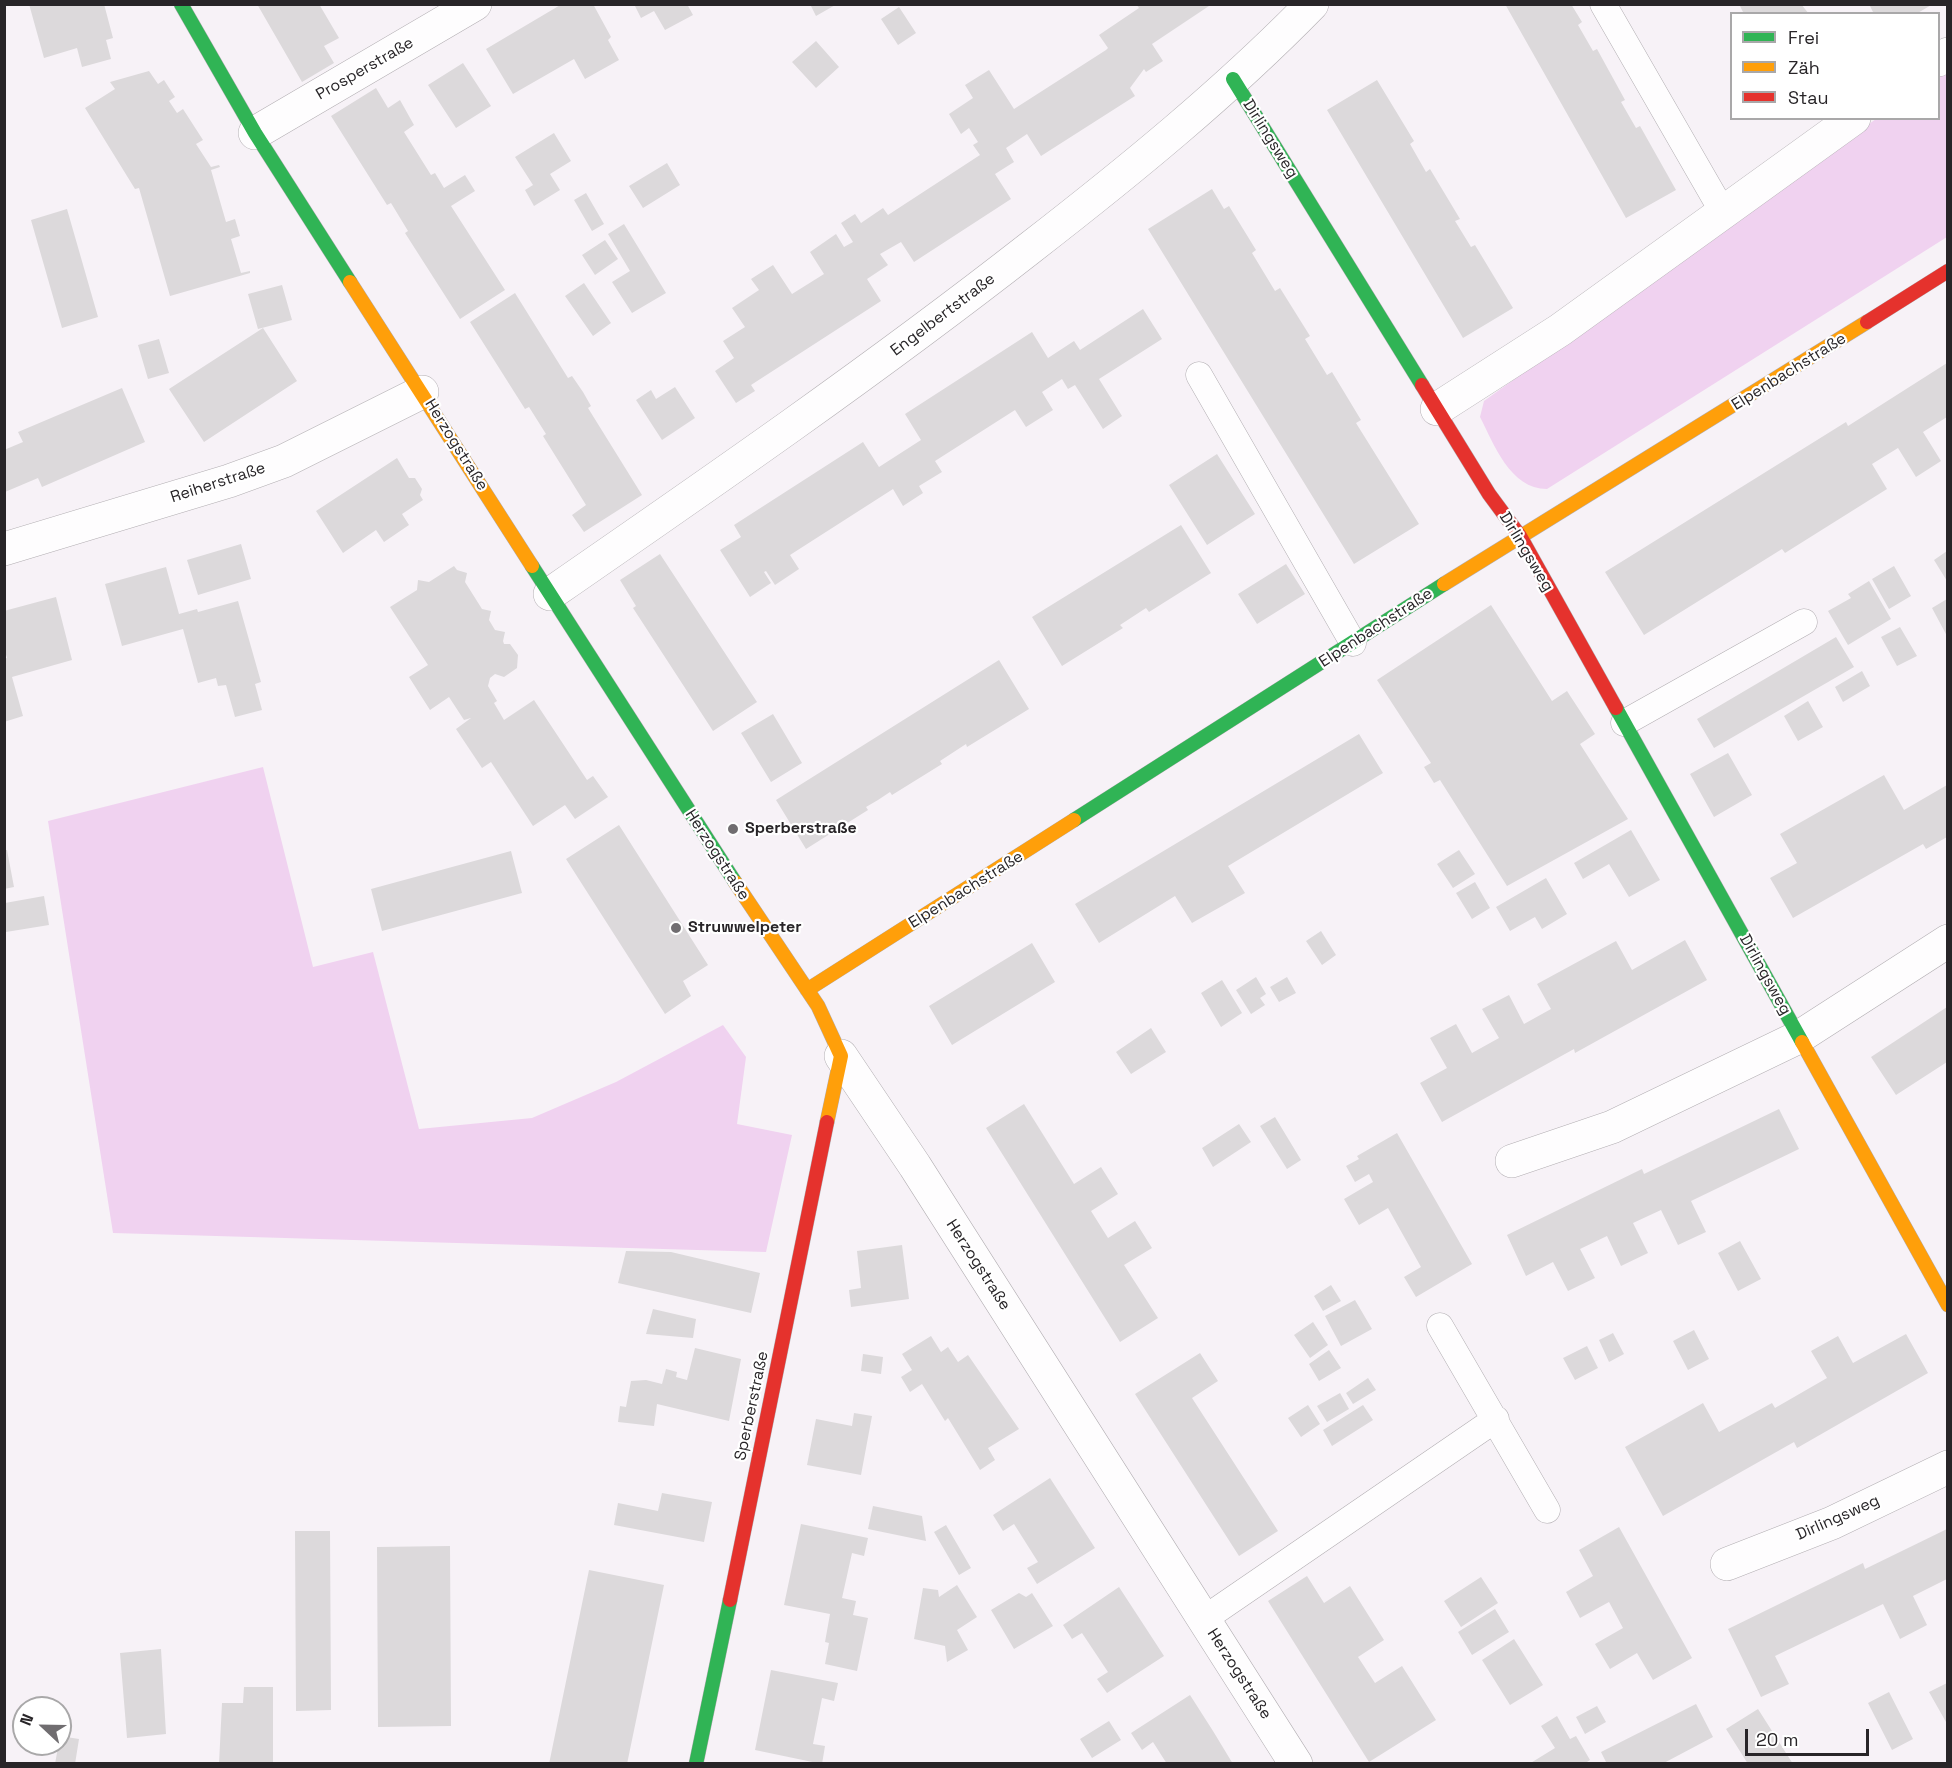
<!DOCTYPE html>
<meta charset="utf-8">
<style>
body{margin:0}
#map{position:relative;width:1952px;height:1768px;overflow:hidden;background:#f7f2f7;font-family:"Space Grotesk",sans-serif}
canvas{display:block}
.frame{position:absolute;inset:0;border:6px solid #282528;pointer-events:none}
.legend{position:absolute;left:1730px;top:12px;width:210px;height:108px;box-sizing:border-box;background:#fff;border:2px solid #a9a8a9;margin:0;padding:8px 10px;list-style:none;font-size:18px;color:#282528}
.legend li{display:flex;align-items:center;gap:12px;height:30px}
.legend b{width:30px;border:2px solid #a9a8a9}
.north{position:absolute;left:12px;top:1696px;width:60px;height:60px;box-sizing:border-box;background:#fff;border:2px solid #a9a8a9;border-radius:50%;rotate:292deg;font-size:16px;font-weight:700;line-height:24px;text-align:center;color:#282528}
.north::after{content:'';display:block;margin:auto;width:21px;height:27px;background:#706d70;clip-path:polygon(50% 0,100% 100%,50% 72%,0 100%)}
.scale{position:absolute;left:1745px;top:1729px;width:124px;height:27px;box-sizing:border-box;border:3px solid #282528;border-top:0;padding-left:8px;font-size:18px;line-height:21px;white-space:nowrap;color:#282528;-webkit-text-stroke:4px #fff;paint-order:stroke}
</style>
<div id="map">
<canvas width="1952" height="1768"></canvas>
<div class="frame"></div>
<ul class="legend">
<li><b style="height:8px;background:#30b455"></b>Frei</li>
<li><b style="height:8px;background:#ff9f0a"></b>Zäh</li>
<li><b style="height:8px;background:#e5322d"></b>Stau</li>
</ul>
<div class="north">N</div>
<div class="scale">20 m</div>
</div>
<script>
const ctx = document.querySelector('canvas').getContext('2d');
ctx.lineJoin = 'round';
function fillPath(path, color) {
  ctx.fillStyle = color;
  ctx.fill(path, 'evenodd');
}
function strokePath(path, color, width, dash) {
  ctx.strokeStyle = color;
  ctx.lineWidth = width;
  ctx.lineCap = dash ? 'butt' : 'round';
  ctx.setLineDash(dash || []);
  ctx.stroke(path);
}
function label(font, color, halo, rows, align = 'center') {
  ctx.font = font + ' "Space Grotesk",sans-serif';
  ctx.lineWidth = 4.5;
  ctx.setLineDash([]);
  ctx.textBaseline = 'middle';
  ctx.strokeStyle = halo;
  ctx.fillStyle = color;
  for (const [text, x, y, turn = 0] of rows) {
    ctx.save();
    ctx.translate(x, y);
    ctx.rotate((+turn || 0) * Math.PI / 180);
    ctx.textAlign = isNaN(turn) ? turn : align;
    if (halo) ctx.strokeText(text, 0, 0);
    ctx.fillText(text, 0, 0);
    ctx.restore();
  }
}
fillPath(new Path2D(`
 M1947 67V237L1547 489C1510 489 1494 444 1480 417L1484 401 1876 119 1938 118 1939 74Z
 M263 767 313 967 373 952 419 1129 532 1118 616 1082 723 1025 746 1057 737 1124 792 1135 766 1252 113 1233 48 821Z`), '#f0d2f0');
fillPath(new Path2D(`
 M29 4H104L113 38 106 40 111 59 82 67 77 48 44 58Z
 M257 4H319L339 38 324 46 334 63 302 82Z
 M562 4H593L611 37 608 40 619 60 585 79 574 59 513 94 486 49Z
 M634 4H687L693 15 665 30 654 11 641 18Z
 M810 4H837L816 16Z
 M1136 4H1212L1152 44 1163 61 1146 72 1144 69 1130 88 1135 96 1041 156 1027 134 1006 148 1014 162 995 174 1011 199 914 262 901 242 880 254 888 265 867 279 881 301 751 385 755 391 736 403 715 371 734 358 723 341 745 327 732 308 759 290 751 279 773 265 792 294 824 274 810 252 836 234 844 247 853 242 841 223 855 214 861 223 883 208 888 215 980 155 973 145 978 142 969 128 961 134 949 114 973 98 965 85 989 70 1014 109 1106 50 1108 48 1099 35 1139 8Z
 M1505 4H1571L1582 22 1578 25 1593 51 1597 49 1625 100 1621 102 1636 128 1640 126 1676 190 1626 218Z
 M1739 4H1801L1809 14H1744Z
 M1869 4H1933L1916 14H1874Z
 M899 7 916 33 898 45 881 19Z
 M816 41 839 67 816 88 792 62Z
 M463 63 491 106 456 128 428 85Z
 M149 71 158 84 164 80 175 97 169 101 177 113 183 109 203 140 196 144 211 167 219 165 220 167 211 170 226 222 235 219 240 236 231 239 241 273 250 271V273L170 296 139 188 135 189 85 108 115 89 110 82Z
 M1377 80 1414 141 1410 144 1426 172 1430 169 1460 219 1455 221 1471 247 1475 245 1513 308 1463 338 1327 110Z
 M376 88 388 108 400 100 414 125 404 132 431 175 435 173 444 188 465 175 475 191 451 206 505 290 460 319 405 233 408 231 391 203 387 205 331 116Z
 M554 133 571 161 550 174 560 190 534 206 525 190 533 185 515 157Z
 M667 163 680 185 643 208 629 186Z
 M1212 189 1224 209 1229 206 1256 250 1252 253 1275 291 1280 288 1310 336 1305 339 1327 375 1332 372 1361 420 1356 423 1419 524 1354 564 1148 229Z
 M586 193 604 224 592 231 574 200Z
 M67 209 98 317 62 328 31 220Z
 M624 224 666 293 632 313 612 282 630 271 608 234Z
 M605 240 618 259 595 275 582 255Z
 M584 283 611 323 593 336 565 296Z
 M282 285 292 320 258 329 248 294Z
 M515 293 568 378 572 376 583 392 591 406 588 408 642 495 584 532 572 515 586 505 543 436 546 434 529 407 525 409 470 322Z
 M1143 309 1162 339 1099 379 1122 416 1103 429 1075 385 1068 389 1062 379 1042 392 1053 410 1026 427 1015 410 935 461 942 472 919 486 923 493 903 506 893 489 790 555 799 569 775 585 766 571 764 572 771 583 750 597 720 550 741 537 734 525 863 442 879 467 921 440 905 414 1032 332 1048 358 1074 341 1080 350Z
 M263 328 297 381 204 442 169 389Z
 M159 339 169 373 148 379 138 345Z
 M1947 363V417L1923 432 1941 461 1916 477 1898 448 1872 464 1887 489 1785 553 1782 549 1644 635 1605 572 1846 422 1848 426Z
 M675 387 695 418 662 440 636 400 651 390 656 399Z
 M122 388 145 442 42 487 38 478 5 492 4 450 23 442 18 432Z
 M1217 454 1255 514 1207 545 1169 485Z
 M397 458 409 478H415L422 489 420 495 423 500 402 514 409 525 384 542 376 530 343 553 316 511Z
 M1181 525 1211 573 1149 612 1146 608 1120 625 1123 628 1062 666 1032 617Z
 M241 544 251 579 198 595 187 560Z
 M1947 551V581L1934 560Z
 M660 554 757 702 713 731 633 608 636 606 620 580Z
 M1286 564 1305 594 1257 624 1238 594Z
 M454 566 457 570 467 573 465 582 482 609 491 611 489 620 495 630 505 632 503 641 504 644H510L518 655 517 668 504 677 495 674 490 678 488 686 497 701 494 703 504 720 534 700 587 780 593 776 608 797 575 819 565 805 533 826 491 762 482 768 456 729 471 718 464 720 449 697 430 710 409 677 428 665 390 607 417 590 418 580 429 582Z
 M1894 566 1911 596 1889 609 1872 579Z
 M166 567 179 614 197 609 198 612 238 601 261 682 255 684 262 710 235 717 226 685 218 686 216 678 198 683 183 629 122 646 105 584Z
 M1869 581 1891 619 1848 645 1828 611 1851 598 1848 594Z
 M56 597 72 660 12 677 23 716 4 722V659L7 658 4 648V611Z
 M1947 599V636L1932 608Z
 M1491 605 1552 701 1567 691 1595 734 1580 744 1628 819 1507 886 1440 780 1434 783 1424 767 1431 763 1377 680Z
 M1900 627 1917 656 1897 666 1881 637Z
 M1836 637 1854 667 1714 748 1697 719Z
 M999 660 1029 709 967 747 966 744 940 761 942 764 892 795 890 792 878 800 866 807 868 810 806 849 776 800Z
 M1862 671 1870 686 1843 702 1835 687Z
 M1808 701 1823 727 1798 741 1784 716Z
 M773 714 802 763 771 782 741 733Z
 M1359 734 1383 773 1228 866 1245 893 1192 923 1175 896 1099 943 1075 904Z
 M1728 753 1752 795 1714 817 1690 774Z
 M1884 775 1904 810 1947 785V837L1926 849 1923 844 1793 918 1770 878 1797 863 1780 834Z
 M619 825 708 965 683 981 691 996 665 1014 566 859Z
 M1631 830 1660 880 1629 897 1609 864 1583 879 1574 863Z
 M4 850H7L14 887 4 889Z
 M1459 850 1475 874 1453 888 1437 864Z
 M511 851 522 893 382 931 371 889Z
 M1546 878 1567 914 1542 929 1535 917 1510 931 1496 907Z
 M1475 882 1490 908 1472 919 1456 893Z
 M44 896 49 925 6 932 5 903Z
 M1321 931 1336 955 1322 965 1306 941Z
 M1685 940 1707 980 1575 1053 1574 1049 1442 1122 1420 1083 1447 1068 1430 1038 1456 1024 1472 1053 1499 1038 1482 1009 1509 995 1524 1024 1551 1009 1537 984 1616 941 1632 970Z
 M1032 943 1055 982 952 1045 929 1006Z
 M1256 977 1266 994 1260 998 1265 1005 1251 1014 1236 990Z
 M1287 977 1296 993 1279 1002 1270 987Z
 M1222 980 1242 1013 1221 1027 1201 993Z
 M1947 1007V1062L1896 1095 1871 1057Z
 M1151 1028 1166 1052 1131 1074 1116 1052Z
 M1024 1104 1074 1184 1101 1167 1118 1194 1091 1211 1108 1238 1135 1221 1152 1248 1124 1265 1158 1318 1120 1342 986 1128Z
 M1779 1109 1799 1149 1691 1201 1706 1232 1678 1245 1661 1210 1633 1223 1648 1253 1621 1266 1607 1236 1580 1249 1595 1278 1568 1291 1553 1262 1526 1276 1507 1235 1642 1169 1644 1174Z
 M1275 1117 1301 1160 1287 1169 1260 1126Z
 M1239 1124 1251 1142 1213 1167 1202 1148Z
 M1397 1133 1472 1264 1416 1297 1404 1277 1421 1267 1388 1208 1359 1225 1344 1199 1373 1182 1369 1174 1355 1182 1346 1166 1359 1159 1357 1156Z
 M1740 1241 1761 1279 1738 1291 1718 1253Z
 M902 1245 909 1299 851 1307 849 1290 861 1288 857 1251Z
 M626 1251 671 1252 760 1273 751 1313 618 1283Z
 M1331 1285 1341 1301 1323 1311 1314 1296Z
 M1355 1300 1372 1329 1341 1346 1325 1316Z
 M653 1309 696 1319 693 1338 646 1334Z
 M1313 1322 1328 1345 1310 1358 1294 1335Z
 M1694 1330 1709 1359 1688 1370 1673 1341Z
 M1613 1333 1624 1354 1609 1362 1599 1340Z
 M1906 1334 1928 1373 1797 1448 1794 1442 1663 1516 1625 1447 1703 1403 1719 1432 1772 1403 1775 1408 1827 1378 1811 1351 1838 1336 1853 1363Z
 M931 1336 941 1352 948 1347 958 1362 968 1355 1019 1429 988 1448 995 1460 980 1470 948 1418 945 1421 922 1384 910 1392 901 1377 912 1370 902 1354Z
 M1587 1346 1598 1368 1575 1380 1563 1358Z
 M695 1348 741 1359 729 1421 657 1404 654 1426 618 1422 620 1406 626 1407 631 1381 646 1380 662 1384 666 1369 677 1372 676 1377 687 1380Z
 M1329 1350 1341 1368 1319 1381 1309 1364Z
 M1200 1353 1218 1381 1192 1398 1278 1531 1239 1556 1135 1394Z
 M863 1354 883 1357 881 1374 861 1371Z
 M1368 1378 1376 1390 1353 1404 1346 1393Z
 M1340 1393 1349 1409 1327 1422 1317 1406Z
 M1308 1405 1320 1424 1301 1437 1288 1418Z
 M1363 1405 1373 1420 1332 1446 1323 1430Z
 M854 1413 872 1416 861 1475 807 1465 816 1419 852 1426Z
 M1050 1478 1095 1548 1037 1584 1027 1568 1038 1562 1014 1524 1003 1531 993 1515Z
 M662 1493 712 1502 704 1542 614 1525 618 1503 658 1511Z
 M873 1506 922 1516 926 1541 868 1529Z
 M801 1524 868 1538 864 1556 852 1553 842 1598 856 1601 853 1615 868 1618 857 1671 825 1664 829 1643 825 1642 830 1614 784 1605Z
 M946 1525 971 1568 959 1575 934 1532Z
 M1619 1527 1692 1658 1653 1680 1637 1653 1610 1669 1595 1644 1623 1628 1609 1602 1580 1618 1566 1592 1593 1576 1579 1550Z
 M1947 1529V1579L1913 1596 1927 1625 1900 1639 1883 1604 1775 1656 1789 1684 1761 1697 1728 1629 1863 1563 1865 1569Z
 M295 1531H330L331 1710 296 1711Z
 M450 1546 451 1726 378 1727 377 1547Z
 M589 1570 664 1585 638 1711 627 1764H549Z
 M1307 1576 1324 1603 1350 1586 1384 1640 1358 1657 1375 1683 1402 1666 1436 1720 1369 1762 1268 1601Z
 M1481 1577 1498 1603 1461 1627 1444 1601Z
 M957 1585 977 1617 957 1630 968 1650 947 1662 945 1646 914 1639 923 1588 938 1590 939 1597Z
 M1119 1587 1164 1656 1107 1693 1097 1679 1108 1672 1082 1633 1072 1639 1063 1625Z
 M1019 1593 1026 1597 1032 1593 1053 1626 1014 1649 991 1610Z
 M1495 1609 1509 1632 1472 1655 1458 1632Z
 M1514 1639 1543 1685 1510 1705 1482 1660Z
 M161 1649 166 1734 127 1738 120 1653Z
 M771 1670 838 1683 834 1701 822 1698 813 1744 825 1746 822 1764 755 1750Z
 M1947 1683V1721L1946 1722 1929 1692Z
 M244 1687H273V1764H219L222 1703H243Z
 M1889 1692 1913 1739 1892 1750 1868 1703Z
 M1190 1695 1213 1731 1233 1764H1167L1153 1742 1142 1750 1131 1733Z
 M1696 1704 1713 1737 1662 1764H1607L1601 1752Z
 M1597 1706 1606 1722 1585 1734 1576 1717Z
 M1758 1709 1793 1764H1748L1726 1729Z
 M1557 1716 1570 1739 1576 1736 1590 1760 1584 1764H1529L1555 1748 1541 1726Z
 M1109 1721 1121 1740 1092 1758 1080 1739Z
 M60 1736 79 1739 75 1764H55Z
 M32 1744H51L49 1755 31 1753Z`), '#dcd9db');
const lane = new Path2D(`
 M1603 4 1724 214
 M1199 375 1353 643
 M1624 723 1804 622
 M1440 1326 1547 1510
 M1204 1619 1496 1419`);
const street = new Path2D(`
 M1938 60 1948 54
 M255 133 475 4
 M1437 409 1560 330 1854 118
 M4 549 229 481 284 461 422 392
 M550 594C712 482 874 370 1030 248 1128 172 1225 93 1312 4
 M841 1056 915 1166 1296 1764
 M1512 1161 1612 1127 1799 1037 1948 941
 M1727 1564 1832 1523 1948 1467`);
const fast = new Path2D(`
 M181 4 255 133 350 282
 M1233 79 1422 385
 M532 566 735 882
 M1616 708 1802 1042
 M1074 820 1444 584
 M696 1764 730 1600`);
const slow = new Path2D(`
 M350 282 532 566
 M1444 584 1867 322
 M735 882 818 1006 841 1056 827 1122
 M807 990 1074 820
 M1802 1042 1948 1305`);
const jam = new Path2D(`
 M1867 322 1948 271
 M1422 385 1489 494 1520 536 1616 708
 M730 1600 827 1122`);
strokePath(lane, '#b2aeb2', 27);
strokePath(street, '#b2aeb2', 34);
strokePath(fast, '#b2aeb2', 15);
strokePath(slow, '#b2aeb2', 15);
strokePath(jam, '#b2aeb2', 15);
strokePath(lane, '#fefdfe', 26);
strokePath(street, '#fefdfe', 33);
strokePath(fast, '#30b455', 14);
strokePath(slow, '#ff9f0a', 14);
strokePath(jam, '#e5322d', 14);
for (const [x, y, r, color] of [
 [733,829,6,"#706d70"],
 [676,928,6,"#706d70"]
]) {
  const dot = new Path2D();
  dot.arc(x, y, r, 0, 2 * Math.PI);
  ctx.fillStyle = color;
  ctx.fill(dot);
  strokePath(dot, '#fff', 2);
}
label('16px', '#282528', '#fff', [
 ["Prosperstraße",365,69,-30],
 ["Dirlingsweg",1270,139,58],
 ["Engelbertstraße",943,315,-37],
 ["Elpenbachstraße",1789,372,-32],
 ["Herzogstraße",456,445,58],
 ["Reiherstraße",218,483,-18],
 ["Dirlingsweg",1526,552,59],
 ["Elpenbachstraße",1376,628,-33],
 ["Herzogstraße",717,855,57],
 ["Elpenbachstraße",966,890,-32],
 ["Dirlingsweg",1765,975,61],
 ["Herzogstraße",978,1265,57],
 ["Sperberstraße",752,1406,-78],
 ["Dirlingsweg",1838,1518,-24],
 ["Herzogstraße",1239,1674,57]
]);
label('bold 16px', '#282528', '#fff', [
 ["Sperberstraße",745,829],
 ["Struwwelpeter",688,928]
], 'left');
</script>
